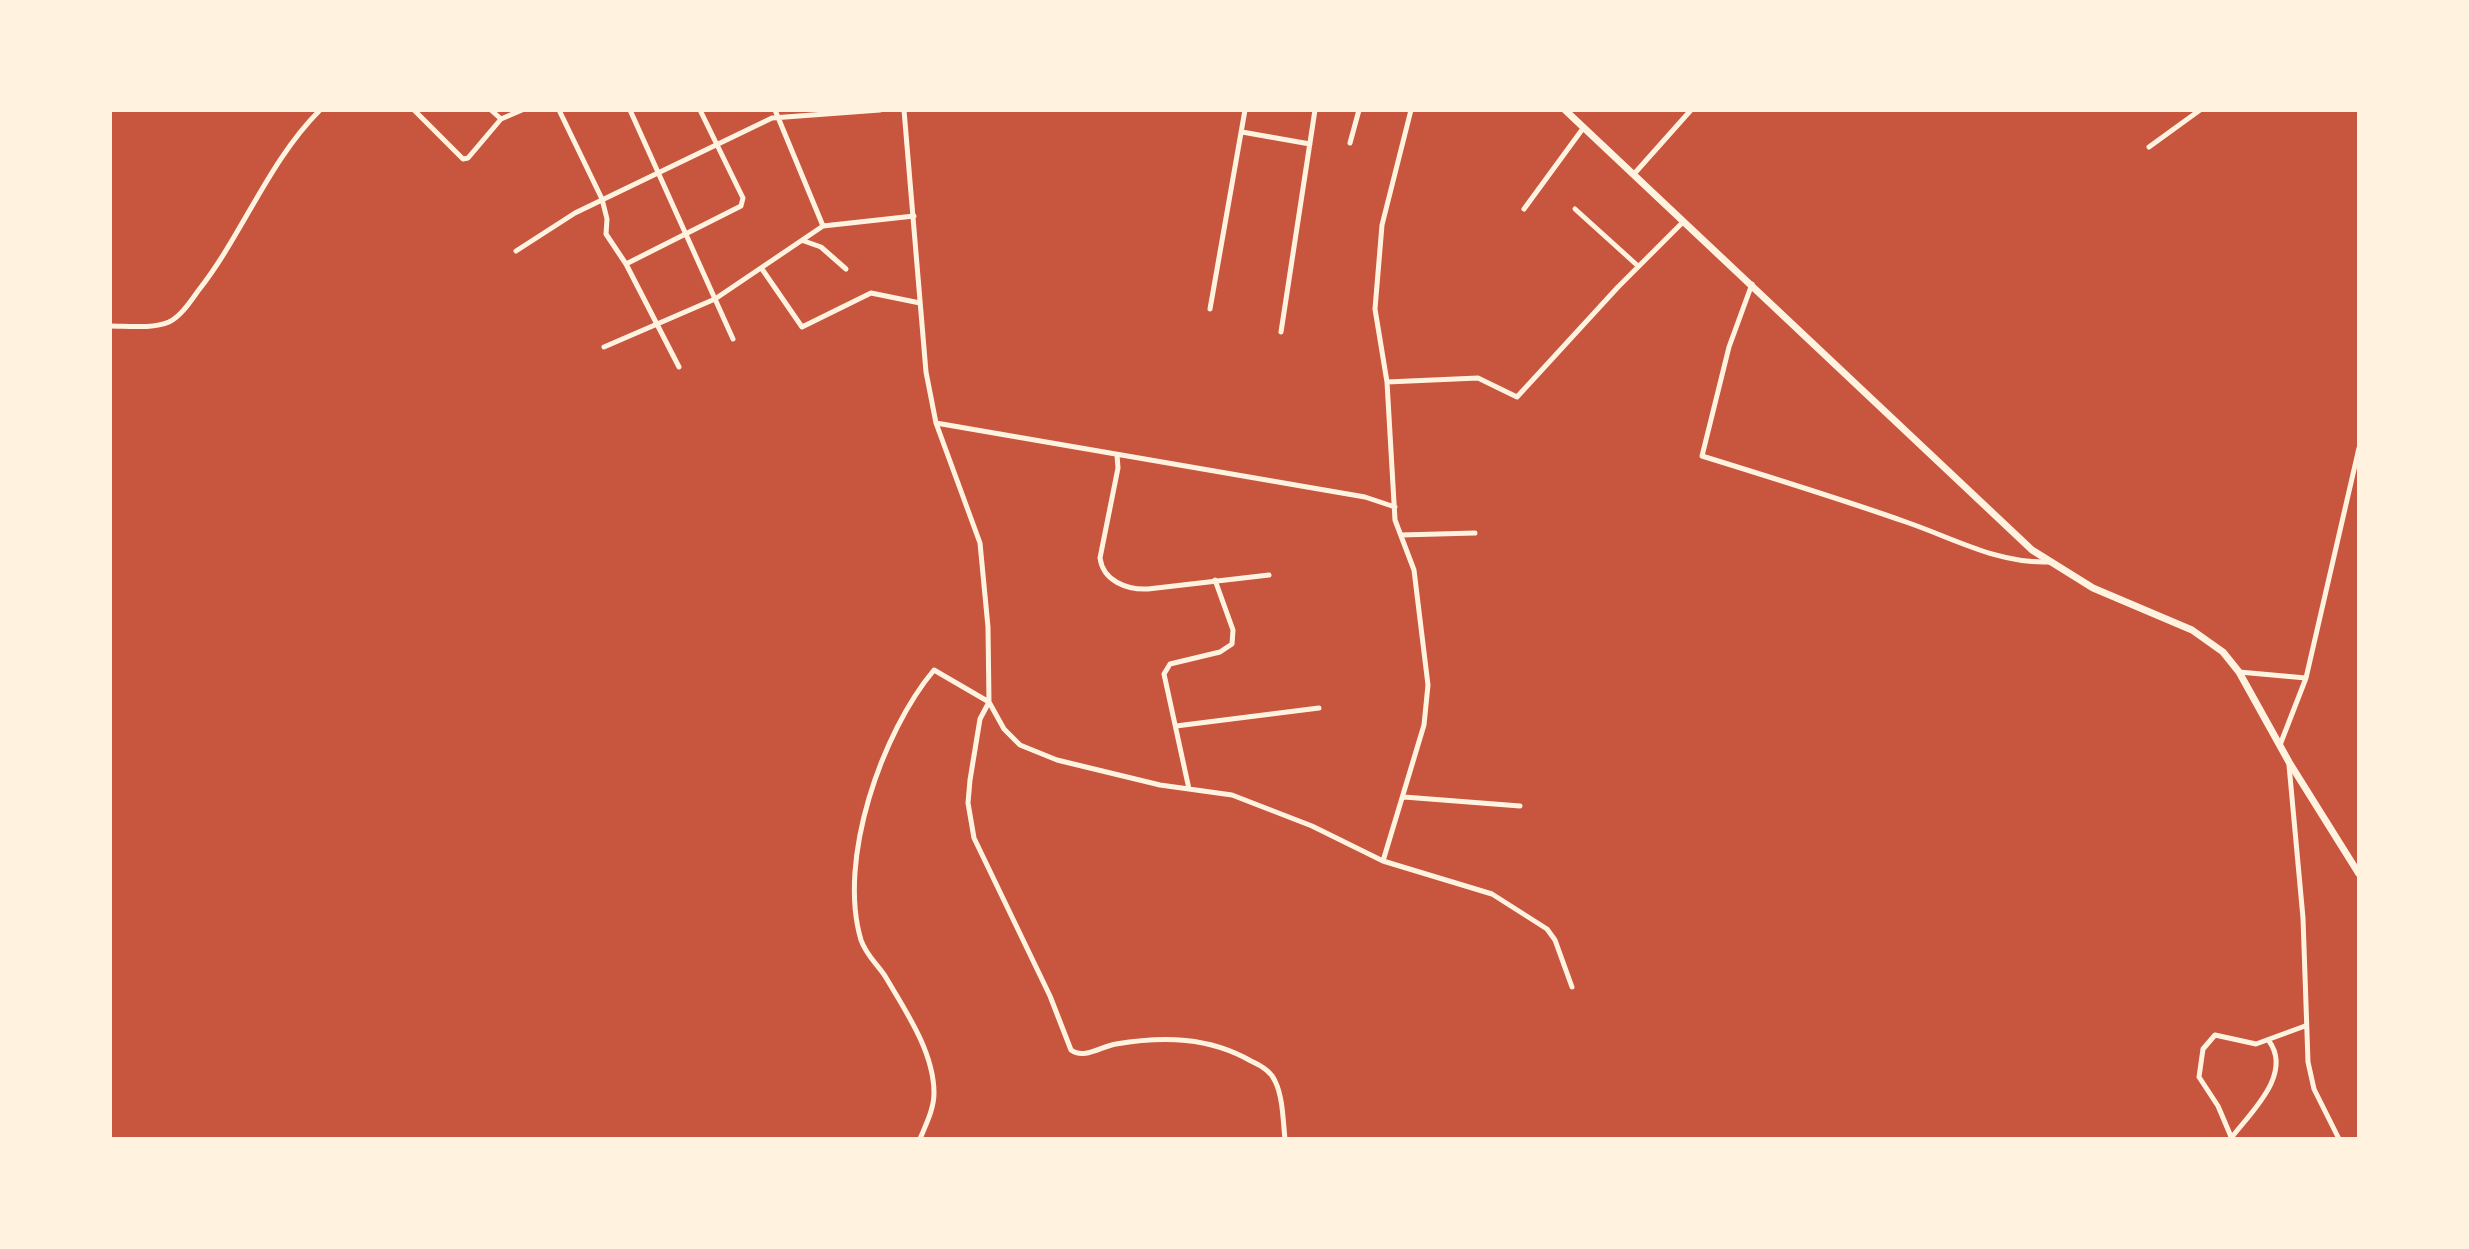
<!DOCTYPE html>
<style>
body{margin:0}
#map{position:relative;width:2469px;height:1249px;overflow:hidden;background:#c8553d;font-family:"Nunito Sans",sans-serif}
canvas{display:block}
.frame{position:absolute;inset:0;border:112px solid #fff3e0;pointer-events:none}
</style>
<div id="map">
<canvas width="2469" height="1249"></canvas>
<div class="frame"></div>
</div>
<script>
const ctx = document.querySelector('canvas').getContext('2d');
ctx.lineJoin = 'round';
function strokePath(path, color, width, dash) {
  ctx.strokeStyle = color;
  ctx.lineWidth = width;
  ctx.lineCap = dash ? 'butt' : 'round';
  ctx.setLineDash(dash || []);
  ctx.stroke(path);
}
strokePath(new Path2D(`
 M414 110 463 159 468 158 501 119 522 110
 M491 110 501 119
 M559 110 602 199 607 219 606 234 626 264 679 367
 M630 110 733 339
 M775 110 823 226
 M904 110 926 372 936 423 980 543 988 627 989 702 1004 729 1020 745 1057 760 1160 785 1232 795 1312 826 1383 861 1492 894 1547 929 1555 940 1572 987
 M1242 132 1310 144
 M1350 143 1359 110
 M2149 147 2200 110
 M1634 174 1691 110
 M1524 209 1584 127
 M1575 209 1638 266
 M804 241 821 247 846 269
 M516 251 575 213 772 118 880 110
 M626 264 741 206 743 198 700 110
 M762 269 802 327 871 293 920 303
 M1752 284 1729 347 1702 456C1770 477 1838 498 1906 522 1953 538 1998 564 2049 562
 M1210 309 1245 110
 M110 326C127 326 153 329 169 322 181 316 190 302 198 291 243 234 268 162 320 110
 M1281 332 1315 110
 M604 347 715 299 823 226 914 216
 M1387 382 1478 378 1517 397 1618 287 1684 221
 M936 423 1365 497 1395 507
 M1117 455 1118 468 1100 558C1103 581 1127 590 1148 589L1269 575
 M1401 535 1475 533
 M2239 672 2306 678
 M1176 726 1319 708
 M2280 745 2306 678 2359 448
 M2289 765 2303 918 2308 1062 2314 1089 2339 1139
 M1189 789 1164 674 1170 664 1220 652 1232 644 1233 630 1215 580
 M1404 797 1520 806
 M1383 861 1424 725 1428 685 1414 570 1395 520 1387 382 1375 309 1382 225 1411 110
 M2232 1137C2251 1112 2293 1074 2269 1041
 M920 1139C926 1124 934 1109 934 1093 934 1052 905 1010 885 976 877 964 866 955 861 940 837 860 882 732 934 670L989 702 980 719 970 780 968 803 974 838 1050 996 1071 1050C1084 1060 1102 1046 1116 1044 1164 1036 1209 1037 1251 1061 1260 1065 1271 1071 1275 1081 1283 1097 1283 1121 1285 1139
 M2232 1139 2218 1106 2199 1077 2203 1049 2215 1035 2256 1044 2305 1026`), '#fff3e0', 5);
strokePath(new Path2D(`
 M1565 110 2032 550 2093 588 2192 630 2223 652 2239 672 2289 762 2359 874`), '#fff3e0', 7);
</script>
